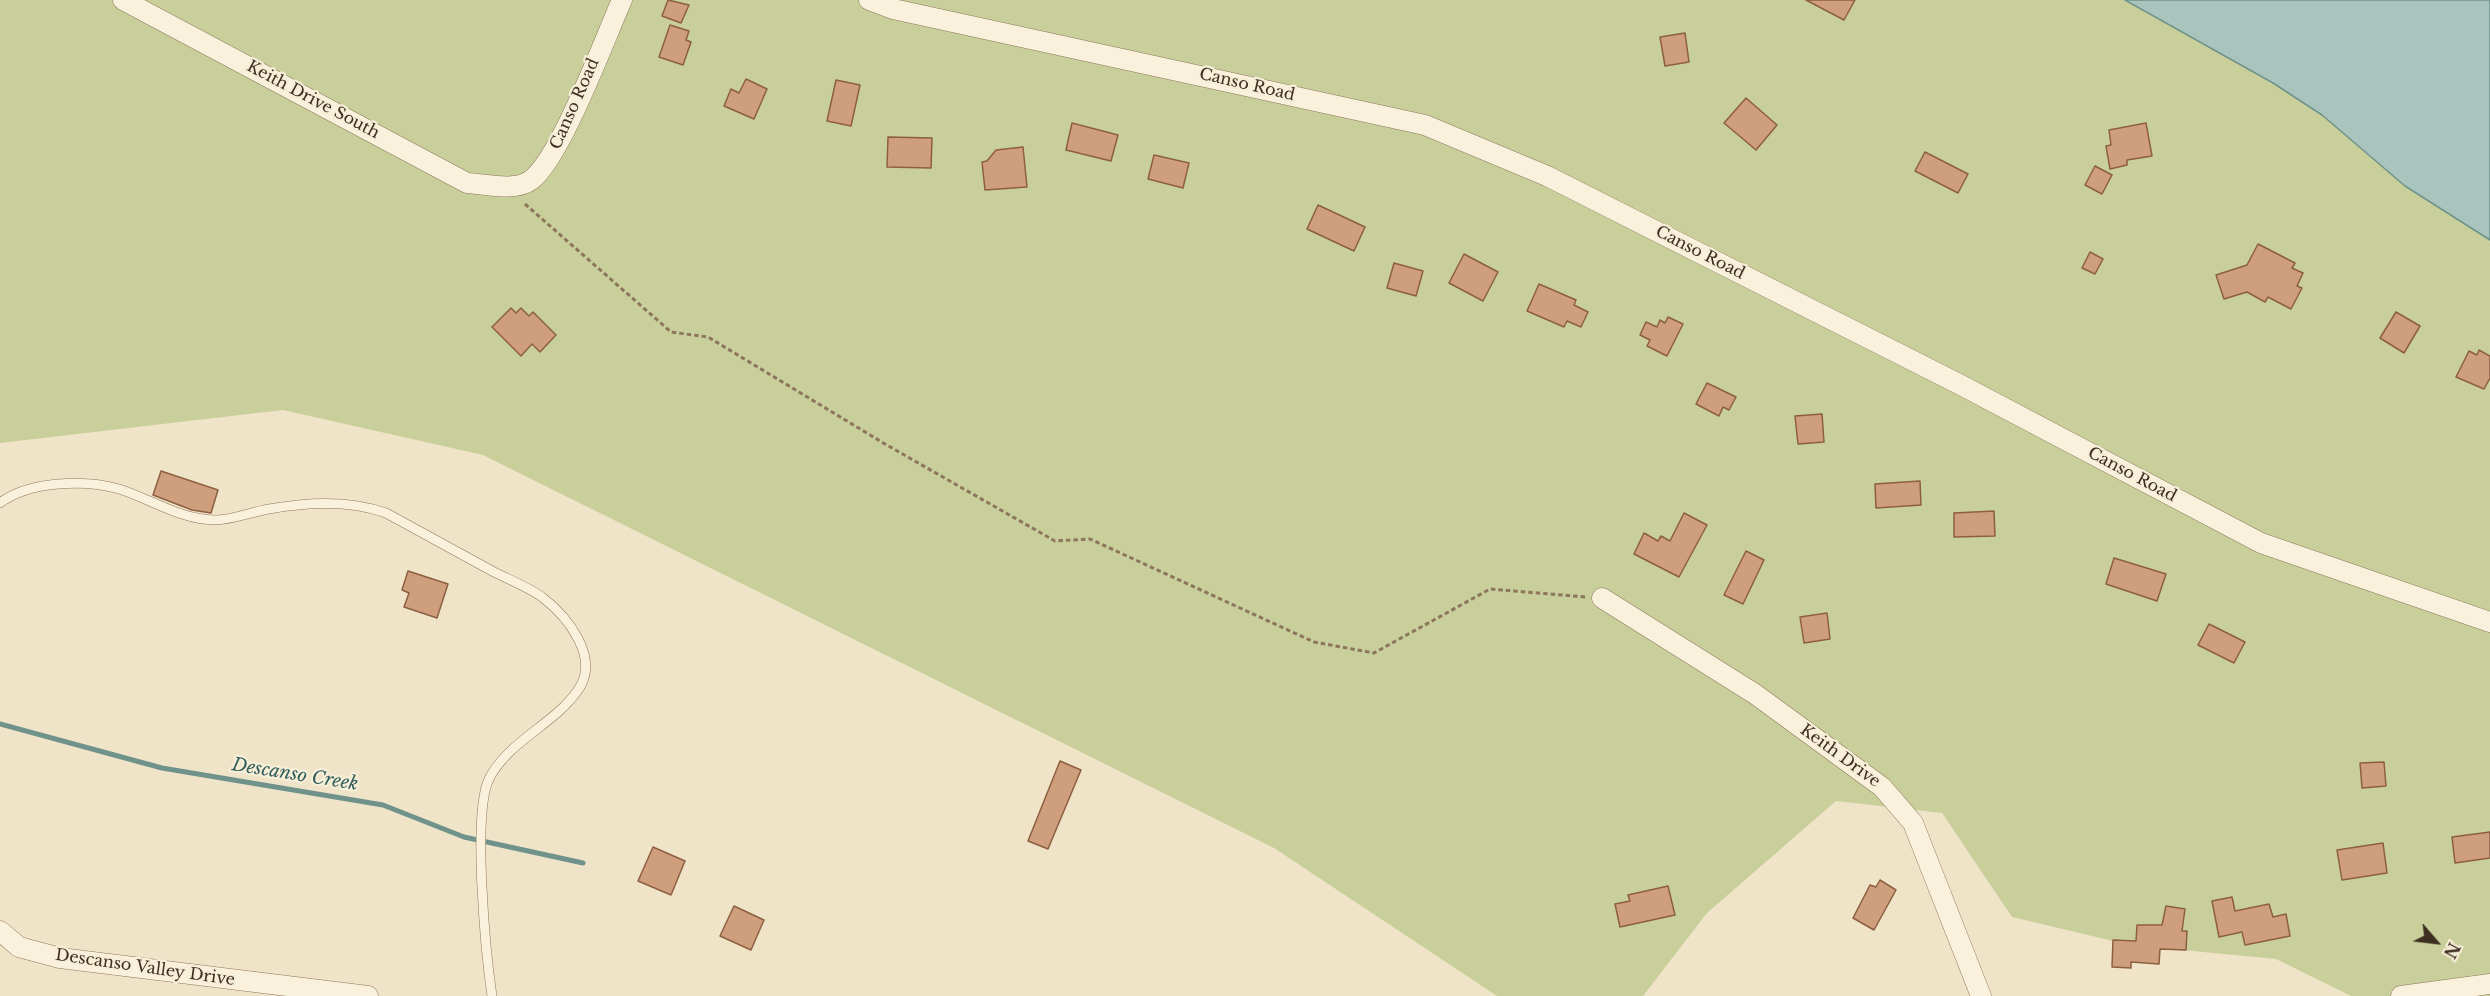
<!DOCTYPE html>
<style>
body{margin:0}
#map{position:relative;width:2490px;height:996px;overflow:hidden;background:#f0e4c8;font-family:"Libre Baskerville",serif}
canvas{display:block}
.north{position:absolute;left:2406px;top:912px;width:60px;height:60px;-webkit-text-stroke:4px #f7eed8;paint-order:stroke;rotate:118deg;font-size:16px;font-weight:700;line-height:24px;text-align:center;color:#3d2e20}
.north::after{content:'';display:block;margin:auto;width:21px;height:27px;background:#3d2e20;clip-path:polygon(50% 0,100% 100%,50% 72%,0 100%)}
</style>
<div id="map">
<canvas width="2490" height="996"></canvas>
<div class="north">N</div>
</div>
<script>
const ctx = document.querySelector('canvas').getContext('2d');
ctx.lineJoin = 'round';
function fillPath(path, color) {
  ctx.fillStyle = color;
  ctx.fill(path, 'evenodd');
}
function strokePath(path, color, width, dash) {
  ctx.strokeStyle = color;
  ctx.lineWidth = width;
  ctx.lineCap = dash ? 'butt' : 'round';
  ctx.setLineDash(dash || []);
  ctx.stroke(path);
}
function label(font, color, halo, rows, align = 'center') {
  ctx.font = font + ' "Libre Baskerville",serif';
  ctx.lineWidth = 4.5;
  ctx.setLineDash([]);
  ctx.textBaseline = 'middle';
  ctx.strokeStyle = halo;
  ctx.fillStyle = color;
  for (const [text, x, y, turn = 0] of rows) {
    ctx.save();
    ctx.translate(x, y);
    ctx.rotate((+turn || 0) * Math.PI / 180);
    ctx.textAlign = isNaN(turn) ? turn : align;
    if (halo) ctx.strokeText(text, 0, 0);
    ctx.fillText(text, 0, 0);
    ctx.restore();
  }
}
fillPath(new Path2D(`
 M0 0H2125L2273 83 2322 115 2405 186 2490 240V996H2351L2276 959 2130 945 2012 917 1942 813 1836 801 1707 913 1643 996H1497L1274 848 483 455 283 410 0 443Z`), '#c9cf9b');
const water = new Path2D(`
 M2125 0H2490V240L2405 186 2322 115 2273 83Z`);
fillPath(water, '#a9c4bc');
strokePath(water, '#6f938a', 1.5);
strokePath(new Path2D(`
 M0 724 162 768 383 805 464 837 583 863`), '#6f938a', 5);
const building = new Path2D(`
 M668 0 689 5 681 23 662 16Z
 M1806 0H1855L1844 20Z
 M670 25 689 31 686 40 691 42 683 65 659 57Z
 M1685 33 1689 62 1665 66 1660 37Z
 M746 79 767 89 754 119 724 106 731 89 739 93Z
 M836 80 860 85 851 126 827 121Z
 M1746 98 1777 125 1756 150 1724 123Z
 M1072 123 1118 135 1111 161 1066 150Z
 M2146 123 2152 156 2127 160V165L2110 169 2106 146 2111 145 2109 130Z
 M888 137 932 138 931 168 887 167Z
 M1023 147 1027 187 985 190 982 162 987 161 996 150Z
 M1925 152 1968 174 1958 193 1915 171Z
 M1154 155 1189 163 1183 188 1148 179Z
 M2095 166 2112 175 2102 194 2085 185Z
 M1318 205 1365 227 1354 251 1307 229Z
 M2258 244 2295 263 2292 268 2303 273 2297 286 2302 288 2291 309 2268 297 2265 302 2247 292 2224 299 2216 275 2247 265Z
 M2090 252 2103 259 2095 274 2082 268Z
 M1464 254 1498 272 1483 301 1449 283Z
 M1394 263 1423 271 1416 296 1387 288Z
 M1539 284 1576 300 1574 305 1588 312 1581 327 1567 321 1564 327 1527 311Z
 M511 308 516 313 521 308 529 316 533 312 556 335 540 352 532 344 521 356 492 327Z
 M2396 312 2420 326 2404 353 2380 338Z
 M1668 317 1683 324 1667 356 1647 346 1650 340 1640 335 1646 322 1657 327 1660 320 1665 323Z
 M2479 350 2490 356V378L2484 389 2456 377 2469 351 2477 355Z
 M1707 383 1736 397 1729 410 1723 407 1719 416 1696 404Z
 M1822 414 1824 442 1798 444 1795 416Z
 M161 471 218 490 211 513 192 510 153 495Z
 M1920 481 1921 505 1876 508 1875 484Z
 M1994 511 1995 536 1954 537V513Z
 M1684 513 1707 525 1679 577 1634 554 1644 533 1658 541 1661 536 1670 541Z
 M1746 551 1764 560 1743 604 1724 595Z
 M2114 558 2166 574 2157 601 2106 584Z
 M408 571 448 584 437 618 404 607 409 593 402 590Z
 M1827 613 1830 639 1804 643 1800 617Z
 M2209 624 2245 642 2234 663 2198 645Z
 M1060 761 1081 770 1048 849 1028 841Z
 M2384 762 2386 786 2362 788 2360 763Z
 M2490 832V858L2455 863 2452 837Z
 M2383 843 2387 873 2342 880 2337 850Z
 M653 847 685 861 671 895 638 881Z
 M1880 880 1896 890 1874 930 1853 918 1870 885 1876 887Z
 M1668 886 1675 915 1620 927 1615 904 1630 901 1628 895Z
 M2232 897 2235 911 2269 904 2273 917 2286 914 2290 936 2245 945 2242 932 2219 937 2212 901Z
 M734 906 764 920 751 950 720 936Z
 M2166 906 2185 909 2182 931H2187L2186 950 2160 949 2159 964 2131 962V968L2112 967 2113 940 2136 941 2137 925H2162Z`);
fillPath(building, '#cf9f7d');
strokePath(building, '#8d5f41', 1.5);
const lane = new Path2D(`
 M0 503C29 481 86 479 119 489 151 499 181 520 215 520 232 520 251 512 269 509 307 502 350 500 386 513 422 533 458 552 494 572 510 580 528 587 542 597 567 616 601 658 578 690 555 724 508 741 489 779 472 814 486 955 492 996`);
const street = new Path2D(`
 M123 0 467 183C486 184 515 192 531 180 560 159 605 38 622 0
 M869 0 893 9 1425 125 1547 176 1959 384 2261 543 2490 622
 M1602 598 1755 694 1882 787 1913 823 1981 996
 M0 931 19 947 60 958 368 996
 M2401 996 2490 984`);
strokePath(lane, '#8d765c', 10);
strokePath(street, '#8d765c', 21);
strokePath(new Path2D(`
 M525 204 671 332 708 337 885 444 1055 541 1090 539 1314 642 1374 653 1490 589 1586 597`), '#8d765c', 3, [4.5, 3]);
strokePath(lane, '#faf1dc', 9);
strokePath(street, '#faf1dc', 20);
label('16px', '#3d2e20', '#f7eed8', [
 ["Canso Road",1247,85,13],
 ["Keith Drive South",313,100,28],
 ["Canso Road",575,104,-66],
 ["Canso Road",1700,253,27],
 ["Canso Road",2132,475,28],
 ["Keith Drive",1840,756,36],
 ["Descanso Valley Drive",145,968,8]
]);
label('italic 18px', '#2f5d5a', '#f7eed8', [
 ["Descanso Creek",295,775,9]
]);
</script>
